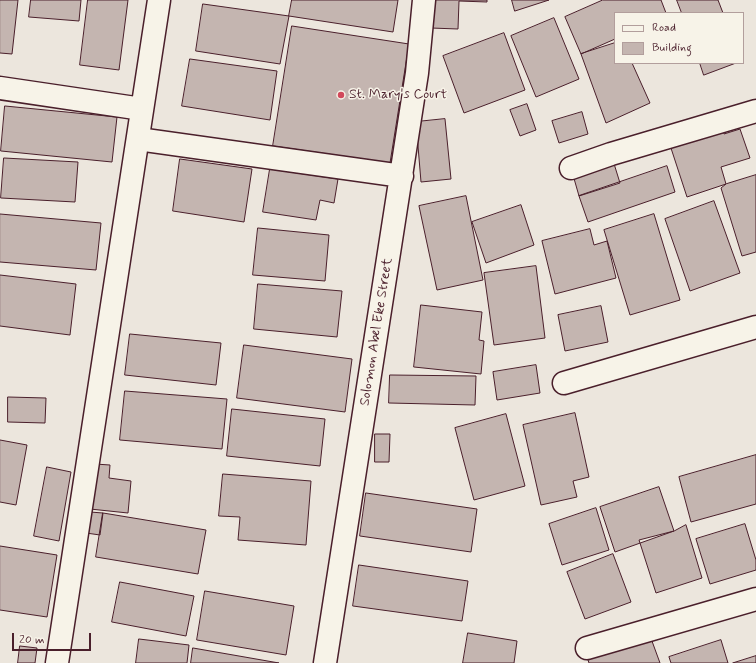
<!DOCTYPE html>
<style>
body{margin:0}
#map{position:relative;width:756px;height:663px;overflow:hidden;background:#ece6dd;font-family:Mynerve,sans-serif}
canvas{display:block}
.legend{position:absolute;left:614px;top:12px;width:130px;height:52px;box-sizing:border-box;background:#f7f3e8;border:1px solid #b29e9c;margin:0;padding:5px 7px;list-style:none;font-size:12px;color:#4a1f2b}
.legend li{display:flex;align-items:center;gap:8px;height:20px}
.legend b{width:20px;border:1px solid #b29e9c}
.scale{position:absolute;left:12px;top:633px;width:79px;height:18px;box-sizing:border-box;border:2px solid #4a1f2b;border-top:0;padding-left:5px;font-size:12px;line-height:14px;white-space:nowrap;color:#4a1f2b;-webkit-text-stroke:3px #f7f3e8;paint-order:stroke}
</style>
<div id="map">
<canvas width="756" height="663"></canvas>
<ul class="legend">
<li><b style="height:5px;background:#f7f3e8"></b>Road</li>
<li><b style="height:11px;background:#c4b5b0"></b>Building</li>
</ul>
<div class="scale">20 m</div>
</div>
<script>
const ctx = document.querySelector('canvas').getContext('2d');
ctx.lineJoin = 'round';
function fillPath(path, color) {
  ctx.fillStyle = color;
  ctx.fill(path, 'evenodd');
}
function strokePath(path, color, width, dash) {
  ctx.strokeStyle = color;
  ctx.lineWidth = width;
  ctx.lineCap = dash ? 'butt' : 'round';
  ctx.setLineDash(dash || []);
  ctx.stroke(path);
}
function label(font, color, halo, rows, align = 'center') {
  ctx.font = font + ' Mynerve,sans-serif';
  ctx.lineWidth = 3;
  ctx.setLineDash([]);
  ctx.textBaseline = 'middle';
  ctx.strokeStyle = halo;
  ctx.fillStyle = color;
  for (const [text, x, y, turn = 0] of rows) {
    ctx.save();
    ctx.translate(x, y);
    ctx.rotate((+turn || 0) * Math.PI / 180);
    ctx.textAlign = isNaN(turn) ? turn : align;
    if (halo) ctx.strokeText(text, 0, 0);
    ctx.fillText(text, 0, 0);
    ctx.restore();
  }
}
const building = new Path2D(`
 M0 0H18L12 54 0 53Z
 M31 0H81L79 21 29 17Z
 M88 0H128L119 70 80 65Z
 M292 0H398L393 32 289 16Z
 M432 0H487V2L459 1 458 29 431 28Z
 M512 0H549L515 11Z
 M603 0H661L666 13H615V39L581 54 565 17Z
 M677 0H718L723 13H682Z
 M203 4 289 16 280 64 196 51Z
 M554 18 579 79 536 97 511 36Z
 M292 26 409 44 390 163 273 146Z
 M504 33 525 90 464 113 443 56Z
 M615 43V63H632L650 103 606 123 581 54Z
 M190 59 277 71 270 120 182 106Z
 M700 63H736L704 75Z
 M527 104 536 130 520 136 510 110Z
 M5 106 117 117 112 162 1 151Z
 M582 112 588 134 559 143 552 121Z
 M445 119 451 179 421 182 416 122Z
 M721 121 724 134 740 129 750 158 721 167 726 184 687 197 668 139Z
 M611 154 620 183 579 196 571 168Z
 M4 158 78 162 75 202 1 198Z
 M180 159 252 169 244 222 173 211Z
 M667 166 675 192 588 222 579 196Z
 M270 169 338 179 334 203 320 200 316 220 263 212Z
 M756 175V252L742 256 721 188 726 184Z
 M466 196 483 280 437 290 419 206Z
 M714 201 740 273 690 291 665 219Z
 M521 205 534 245 486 263 472 222Z
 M0 214 101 223 96 270 0 262Z
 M654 214 680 300 630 315 604 230Z
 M258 228 329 235 325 281 253 275Z
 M590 229 594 245 607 241 616 278 555 294 542 241Z
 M536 266 545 338 494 345 484 273Z
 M0 275 76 284 70 335 0 326Z
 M258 284 342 291 337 337 254 329Z
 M421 305 482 312 479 340 484 341 481 374 414 367Z
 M601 306 608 342 565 351 558 315Z
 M130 334 221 343 216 385 125 375Z
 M244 345 352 359 345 412 237 398Z
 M536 365 540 393 497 400 493 372Z
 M390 375 476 376 475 405 389 403Z
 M125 391 227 399 222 449 120 440Z
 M8 397 46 398 45 423 8 422Z
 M232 409 325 419 320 466 227 456Z
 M575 413 589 477 573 481 577 497 541 505 523 425Z
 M506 414 525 486 474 500 455 428Z
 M375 434H390L389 462H375Z
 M0 440 27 445 16 505 0 502Z
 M756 455V504L691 522 679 477Z
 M95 464 110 465 109 478 131 481 128 513 90 509Z
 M47 467 71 472 59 541 34 536Z
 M223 474 311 481 306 545 238 540 240 517 219 516Z
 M659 487 674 531 615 552 600 507Z
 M366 493 477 509 471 552 360 536Z
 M596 508 609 550 562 565 549 524Z
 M90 512 103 513 100 535 86 533Z
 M103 513 206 530 198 574 96 557Z
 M745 524 756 560V570L710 584 696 539Z
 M686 525 702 578 656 593 639 540 674 531Z
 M0 546 57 555 47 617 0 610Z
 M613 554 631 602 585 619 567 572Z
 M359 565 468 581 462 621 353 606Z
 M120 582 194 596 186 636 112 622Z
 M205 591 294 606 286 655 197 640Z
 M645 622 660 663H589L583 645Z
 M468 633 517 641 514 663H463Z
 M139 639 189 645 187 663H136Z
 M721 640 728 663H671L669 657Z
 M20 646 37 648 35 663H18Z
 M193 648 279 663H191Z
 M756 656V663H733Z`);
fillPath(building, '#c4b5b0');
strokePath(building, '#4a1f2b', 1);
const minor = new Path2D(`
 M0 88 142 109
 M138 139 402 176
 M571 168 611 154 756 111
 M564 383 756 327
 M587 648 756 599
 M57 663 159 0
 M325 663 417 73 424 0`);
strokePath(minor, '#4a1f2b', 25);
strokePath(minor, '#f7f3e8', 22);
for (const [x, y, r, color] of [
 [341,95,4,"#d1495b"]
]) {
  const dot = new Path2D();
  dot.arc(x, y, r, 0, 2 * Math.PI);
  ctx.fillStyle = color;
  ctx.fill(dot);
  strokePath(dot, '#f7f3e8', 1.5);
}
label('14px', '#4a1f2b', '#f7f3e8', [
 ["St. Mary's Court",349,95]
], 'left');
label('14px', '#4a1f2b', '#f7f3e8', [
 ["Solomon Abel Eke Street",377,332,-81]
]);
</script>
